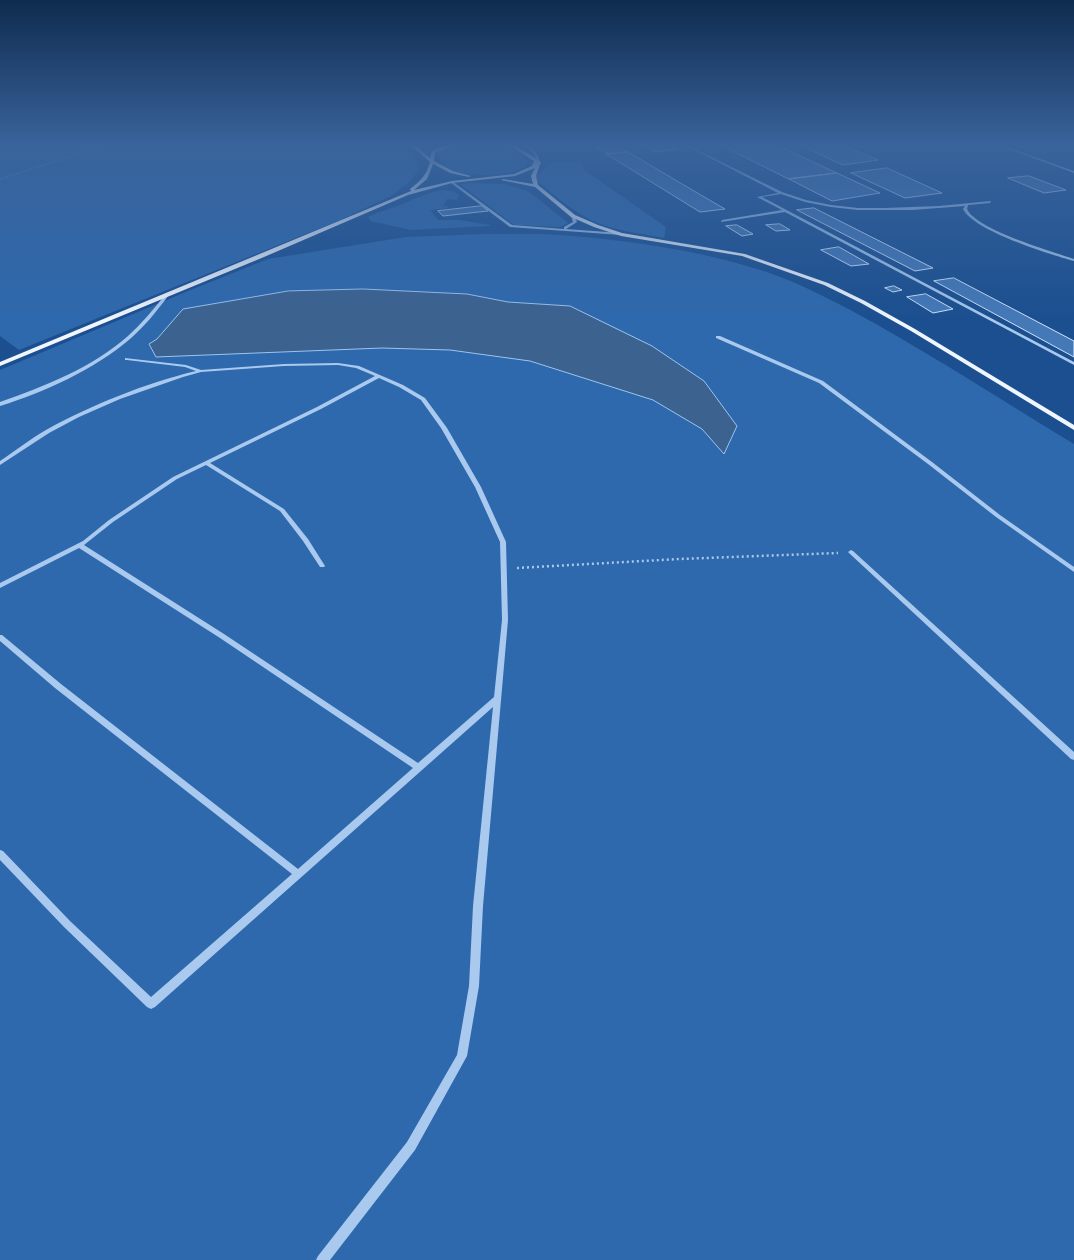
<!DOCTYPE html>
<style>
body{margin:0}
canvas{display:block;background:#1b4f8f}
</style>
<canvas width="1074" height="1260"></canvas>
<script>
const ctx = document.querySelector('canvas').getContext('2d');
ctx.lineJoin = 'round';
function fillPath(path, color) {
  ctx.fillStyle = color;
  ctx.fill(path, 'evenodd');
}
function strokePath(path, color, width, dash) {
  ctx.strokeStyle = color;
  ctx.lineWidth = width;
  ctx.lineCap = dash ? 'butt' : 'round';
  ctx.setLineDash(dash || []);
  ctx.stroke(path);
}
fillPath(new Path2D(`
 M0 144H400C412 153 417 156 418 171L408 183 391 196 340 220 19 350 0 336Z
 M467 144C488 144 516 143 528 163 517 178 468 177 453 170 446 167 441 161 437 156V153L445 149Z
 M553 162H580L584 170 666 227 664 238C645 234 624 232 606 226 580 218 557 197 536 180V176Z
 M471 183 504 184 528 191 568 223 560 227 514 225 460 184Z
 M445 190 455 192 459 195 457 200 447 199 443 206 448 207V208L430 210 438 220H459L490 225V226L411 230 371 221 368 217C378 212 389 209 400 205 414 200 430 190 445 190Z
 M483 234C509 234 535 233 560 235 629 240 711 252 775 275 810 288 843 306 876 324 943 362 1008 404 1074 444V1260H0V370L188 291 268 259 406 237Z`), '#2e69ad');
const water = new Path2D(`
 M363 289 467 294 508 302 570 306 652 346 704 381 737 426 724 454 702 429 653 400 530 361 450 350 382 348 156 357 149 344 157 339 183 309 288 291Z`);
fillPath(water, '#3c6290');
strokePath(water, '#9cc4f0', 1);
const building = new Path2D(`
 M649 144H667L678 149 655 152 641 145Z
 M719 144H774L837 173 789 179Z
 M798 144H840L878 160 843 165Z
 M617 146 628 152 608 154 598 148Z
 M628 152 694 191 725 209 700 212 606 154Z
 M887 168 942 193 905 198 851 173Z
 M837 173 880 193 832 201 789 179Z
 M1029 176 1066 190 1044 193 1008 178Z
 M482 206 488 211 443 216 438 211Z
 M814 208 933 268 915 271 797 210Z
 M780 224 790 230 776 231 766 225Z
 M737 225 753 234 742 236 726 226Z
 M839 247 869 264 851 266 821 250Z
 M954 278 1074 341V357L934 281Z
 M894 286 902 290 893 292 885 288Z
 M926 294 953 309 933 313 907 297Z`);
fillPath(building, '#4478b7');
strokePath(building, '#cfe3fa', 1);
strokePath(new Path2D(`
 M0 179 110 144`), '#a9c9ee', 1, [1, 1.5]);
strokePath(new Path2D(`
 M517 568 679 559 838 553`), '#a9c9ee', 2.5, [2, 3]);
fillPath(new Path2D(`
 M521 144C531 145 539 153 540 163L537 162C535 150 528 150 521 144Z
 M683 144H685L782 192 806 200 831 205 858 208H885L939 206 991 201 990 203 968 205 967 209C977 230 1051 251 1074 259V261C1049 254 974 231 963 209L965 206 912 210H858L831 207 805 202 781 194 762 197 1074 362V365L785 212 721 222 722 220 782 210 757 197 778 193Z
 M995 144H998L1074 171V173Z
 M452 181 512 225 564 229V227L573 222 571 216 573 215 575 216 577 222 566 229 621 233 623 234 621 235 510 227 451 183Z
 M165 295 168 296C157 311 144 327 130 339 95 369 43 393 0 406V402C45 386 92 368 128 336 141 324 153 310 165 295Z
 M716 336H720L823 381 932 462 1000 515 1074 567V572L996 517 928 464 819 383 716 338Z
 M125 358 186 365 201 370 284 364 338 363 359 366 403 385 425 398 447 428 481 487 506 542 508 620 483 906 479 986 467 1056 415 1150 330 1260H316L318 1256 407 1142 457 1055 469 986 473 906 493 707 155 1007 151 1009 147 1007 64 927 0 860V850L3 851 70 921 151 997 292 874 55 688 0 641V635H2L61 684 298 869 413 768 220 638 79 548 0 588V583L83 541 109 520 173 477 317 407 375 376 356 368 338 365 284 366 201 372 183 377 120 399 79 417 49 433 0 465V461C15 451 30 439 46 430 91 405 146 383 196 371L185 367 127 360H125ZM379 378 399 387 421 400 441 428 475 487 500 542 502 620 494 697 418 763 224 634 84 545 113 522 177 479 206 465 280 511 303 541 320 567H324L325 566 308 539 284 509 210 463 321 409Z
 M851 550 853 551 1074 752V760L1071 759 849 553 848 552Z`), '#a9c9ee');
fillPath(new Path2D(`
 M409 144H413L430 158 432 151 443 146 458 144 435 153 434 161 453 171 471 176 469 177 450 173 433 164 427 179 414 190 452 181 514 174 532 166 534 161 515 149 500 144C515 142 529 155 541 162L536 176 538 185 575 215 598 225 622 233 745 254 828 283 865 301 915 329 1074 425V430L911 331 861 303 824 285 742 256 621 236 594 227 571 217 535 187 501 180 503 179 533 184 531 176 535 168 515 176 452 183 408 195 264 257 0 366V362L411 191 410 189C421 181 427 174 430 162Z`), '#f0f6ff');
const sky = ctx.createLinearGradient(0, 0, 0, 320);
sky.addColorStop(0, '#0f2b4f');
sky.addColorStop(0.45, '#39639b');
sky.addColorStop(1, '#39639b00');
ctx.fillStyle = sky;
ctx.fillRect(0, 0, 1074, 320);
</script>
